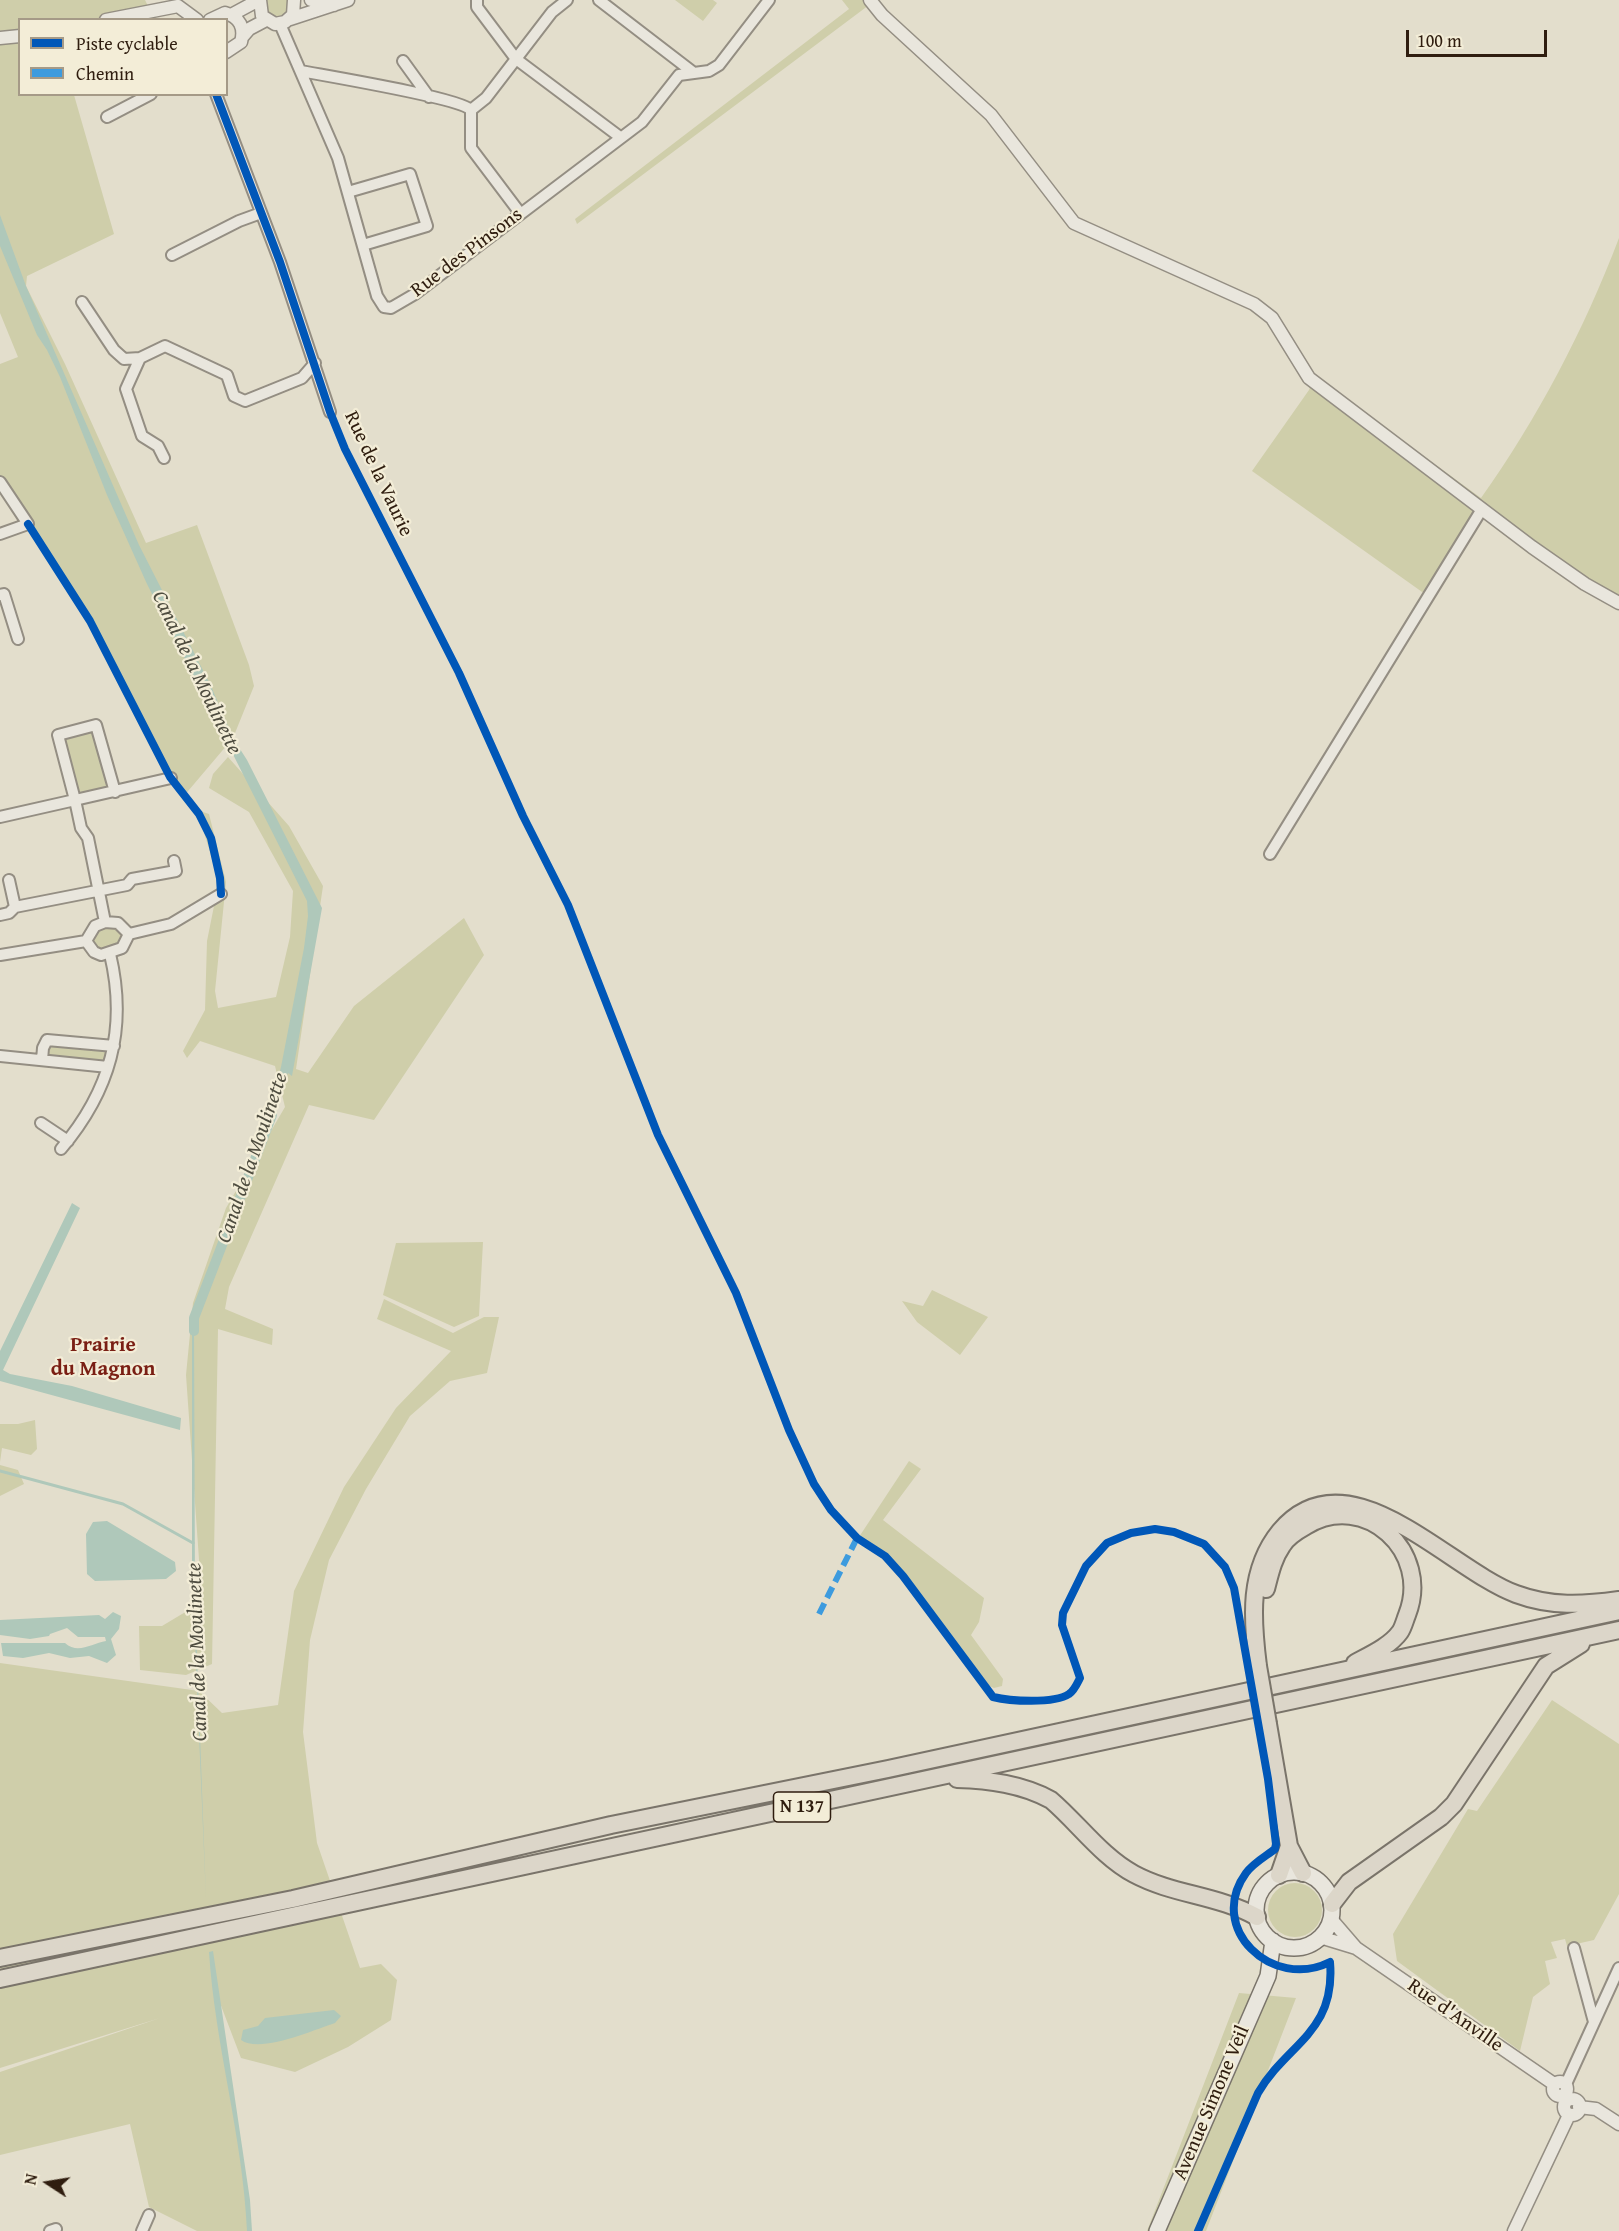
<!DOCTYPE html>
<style>
body{margin:0}
#map{position:relative;width:1619px;height:2231px;overflow:hidden;background:#e3decc;font-family:"Gentium Book Plus",serif}
canvas{display:block}
.legend{position:absolute;left:18px;top:18px;width:210px;height:78px;box-sizing:border-box;background:#f3edd7;border:2px solid #a59a87;margin:0;padding:8px 10px;list-style:none;font-size:18px;color:#2f1d0f}
.legend li{display:flex;align-items:center;gap:12px;height:30px}
.legend b{width:30px;border:2px solid #a59a87}
.north{position:absolute;left:18px;top:2153px;width:60px;height:60px;-webkit-text-stroke:4px #f3edd7;paint-order:stroke;rotate:282deg;font-size:16px;font-weight:700;line-height:24px;text-align:center;color:#2f1d0f}
.north::after{content:'';display:block;margin:auto;width:21px;height:27px;background:#2f1d0f;clip-path:polygon(50% 0,100% 100%,50% 72%,0 100%)}
.scale{position:absolute;left:1406px;top:30px;width:141px;height:27px;box-sizing:border-box;border:3px solid #2f1d0f;border-top:0;padding-left:8px;font-size:18px;line-height:21px;white-space:nowrap;color:#2f1d0f;-webkit-text-stroke:4px #f3edd7;paint-order:stroke}
</style>
<div id="map">
<canvas width="1619" height="2231"></canvas>
<ul class="legend">
<li><b style="height:8px;background:#0057b8"></b>Piste cyclable</li>
<li><b style="height:8px;background:#3d9bde"></b>Chemin</li>
</ul>
<div class="north">N</div>
<div class="scale">100 m</div>
</div>
<script>
const ctx = document.querySelector('canvas').getContext('2d');
ctx.lineJoin = 'round';
function fillPath(path, color) {
  ctx.fillStyle = color;
  ctx.fill(path, 'evenodd');
}
function strokePath(path, color, width, dash) {
  ctx.strokeStyle = color;
  ctx.lineWidth = width;
  ctx.lineCap = dash ? 'butt' : 'round';
  ctx.setLineDash(dash || []);
  ctx.stroke(path);
}
function label(font, color, halo, rows, align = 'center') {
  ctx.font = font + ' "Gentium Book Plus",serif';
  ctx.lineWidth = 4.5;
  ctx.setLineDash([]);
  ctx.textBaseline = 'middle';
  ctx.strokeStyle = halo;
  ctx.fillStyle = color;
  for (const [text, x, y, turn = 0] of rows) {
    ctx.save();
    ctx.translate(x, y);
    ctx.rotate((+turn || 0) * Math.PI / 180);
    ctx.textAlign = isNaN(turn) ? turn : align;
    if (halo) ctx.strokeText(text, 0, 0);
    ctx.fillText(text, 0, 0);
    ctx.restore();
  }
}
fillPath(new Path2D(`
 M0 0H145L150 10 105 19 20 20V94L74 95 114 234 27 276 26 286 65 364 146 543 197 525 249 665 254 686 233 738 183 797 116 679 89 622 0 482V364L18 357 0 313Z
 M264 0H289V12L275 20 265 12Z
 M675 0H713L717 3 703 21Z
 M842 0H864L869 5 577 224 575 219 849 9Z
 M1619 238V610C1572 585 1531 553 1490 519L1479 520 1432 599 1252 471 1309 390 1314 376 1481 498C1538 418 1584 330 1619 238Z
 M96 725 115 792 75 800 58 735Z
 M228 757 289 826 323 886 296 1069 308 1073 354 1006 464 918 484 955 374 1120 309 1105 229 1287 225 1309 273 1329 272 1345 218 1329 212 1664 186 1675 140 1670 139 1626H162L202 1602 186 1375 193 1303 226 1208 285 1107 275 1066 200 1041 187 1058 183 1051 205 1010 207 941 219 881 197 810 209 814 226 882 215 991 218 1008 276 997 290 937 293 891 249 812 209 788 213 774Z
 M118 923 126 942 94 952 90 931Z
 M47 1040 114 1046 108 1067 42 1060Z
 M483 1242 479 1316 454 1327 383 1295 396 1243Z
 M932 1290 988 1317 960 1355 917 1322 902 1301 923 1306Z
 M384 1299 453 1333 484 1317H499L487 1373 450 1381 410 1416 366 1489 329 1560 310 1640 303 1732 317 1843 360 1968 381 1964 397 1980 391 2020 348 2047 295 2072 241 2058 220 2003 250 2231H197L149 2207 130 2124 0 2155V2072L160 2018 0 2068V1663L199 1691 222 1713 278 1705 294 1591 344 1487 396 1408 451 1351 377 1319Z
 M35 1420 37 1449 31 1455 2 1448 0 1462V1424H18Z
 M909 1461 921 1469 883 1520 984 1598 979 1622 971 1635 1003 1679 1002 1686 994 1688 987 1685 899 1566 886 1553 859 1537Z
 M0 1465 18 1470 24 1484 0 1496Z
 M1552 1700 1619 1744V1894L1594 1940 1567 1946 1565 1939 1551 1942 1557 1958 1545 1961 1550 1984 1533 1997 1520 2051 1397 1961 1393 1934 1468 1809 1477 1811Z
 M1268 1910a27 27 0 1 1 54 0a27 27 0 1 1-54 0Z
 M1239 1993 1296 1998 1206 2231H1147Z`), '#cfceaa');
fillPath(new Path2D(`
 M0 215 26 286 139 545 211 686 233 738 247 760 322 908 292 1076 288 1073 274 1107 194 1318 195 1601 206 1899 192 1570V1318L266 1122 281 1067 304 948 308 916 307 901 147 584 107 495 60 377 47 350 37 335 0 246Z
 M72 1203 80 1208 3 1370 10 1374 72 1386 181 1418 180 1430 0 1381V1351Z
 M107 1521 175 1562 176 1571 166 1579 95 1581 87 1574 86 1534 93 1522Z
 M113 1612 121 1616 119 1629 111 1639 116 1655 107 1663 89 1656 70 1658 49 1653 23 1658 3 1656 1 1643H65C78 1655 92 1643 106 1641L105 1637H78L67 1628 50 1634 49 1636 30 1639 0 1635V1620L99 1615 105 1619Z
 M213 1951 250 2200 252 2231H247C243 2137 215 2046 209 1952Z
 M334 2010 341 2016 335 2023C313 2030 260 2054 241 2040L243 2030 258 2026 265 2018Z`), '#afc8ba');
strokePath(new Path2D(`
 M0 1471 123 1504 193 1543`), '#afc8ba', 3);
strokePath(new Path2D(`
 M194 1331V1318L272 1115`), '#afc8ba', 10);
const minor = new Path2D(`
 M477 0V7L516 59 620 137
 M599 0 694 73
 M280 24 338 158 377 296 384 307 391 308 415 294 642 122 679 75 709 71 719 65 769 0
 M403 61 429 97
 M301 71C327 76 460 98 471 110L486 98 552 12 567 0
 M216 94 280 262 330 412
 M471 110V148L520 213
 M107 117 151 94
 M348 192 410 174 427 226 363 245
 M172 255 239 221 261 213
 M82 302 114 350 124 359 140 358 165 346 227 375 234 396 245 401 302 378 315 363
 M140 358 126 389 142 436 158 446 164 458
 M0 482 28 524 0 534
 M0 595 4 594 18 639
 M115 792 96 725 58 735 75 800 171 778
 M0 817 75 800 81 828 88 838 105 922
 M1270 854 1482 509
 M9 880 15 907
 M0 915 9 913 15 907 127 885 132 879 176 871 174 861
 M105 922 118 923 129 934 122 948 101 955 94 952 86 941 95 926Z
 M129 934 171 924 221 894
 M0 955 86 941
 M0 1056 108 1067
 M42 1060 43 1048 47 1040 114 1046
 M41 1123 68 1141
 M61 1149C110 1091 128 1029 110 954
 M1574 1948 1594 2022
 M1566 2084 1619 1968
 M50 2231 56 2229
 M142 2231 149 2215`);
const tertiary = new Path2D(`
 M260 0 262 16 275 24 285 22 293 15 294 0
 M311 0 334 5
 M870 0 882 15 991 115 1074 223 1254 304 1272 318 1309 378 1532 547 1585 584 1619 603
 M231 15 259 0
 M290 19 348 0
 M106 20 178 6 197 20
 M210 20 225 13C240 17 245 28 241 42L226 52
 M243 36 249 29 266 20
 M0 38 20 36
 M1331 1919 1356 1948
 M1320 1937 1356 1948 1554 2084
 M1553 2089a7 7 0 1 1 14 0a7 7 0 1 1-14 0Z
 M1564 2107a8 8 0 1 1 16 0a8 8 0 1 1-16 0Z
 M1579 2107 1596 2109 1619 2124
 M1514 2231 1569 2115`);
const secondary = new Path2D(`
 M1256 1910a38 38 0 1 1 76 0a38 38 0 1 1-76 0Z
 M1157 2231 1268 1976 1273 1941`);
const trunk = new Path2D(`
 M1266 1589C1270 1574 1273 1559 1282 1546 1287 1537 1297 1531 1306 1526 1365 1490 1432 1552 1407 1615 1405 1620 1403 1628 1400 1632 1390 1646 1370 1655 1355 1663
 M1258 1666C1252 1619 1248 1570 1280 1531 1348 1451 1448 1569 1516 1594 1551 1607 1583 1605 1619 1600
 M1268 1724 1289 1846 1303 1873
 M957 1779C989 1780 1022 1784 1051 1800 1078 1823 1102 1857 1134 1874 1173 1895 1218 1895 1257 1917
 M1279 1875 1289 1846
 M1332 1904 1349 1882 1441 1817 1454 1804 1546 1666 1581 1644
 M0 1958 293 1899 611 1825 888 1769 1619 1611
 M0 1979 1619 1630`);
strokePath(minor, '#948e83', 14);
strokePath(tertiary, '#948e83', 15);
strokePath(secondary, '#7a746a', 18);
strokePath(trunk, '#7a746a', 20);
strokePath(minor, '#e9e6dd', 10);
strokePath(tertiary, '#e9e6dd', 12);
strokePath(secondary, '#e9e6dd', 15);
strokePath(trunk, '#dcd6c9', 16);
const trunkBridge = new Path2D(`
 M1258 1666 1268 1724`);
strokePath(trunkBridge, '#7a746a', 20, []);
strokePath(trunkBridge, '#dcd6c9', 16);
strokePath(new Path2D(`
 M819 1614 857 1538`), '#3d9bde', 6, [12, 6]);
strokePath(new Path2D(`
 M216 94 280 262 330 412 345 449 459 673 523 816 568 905 658 1135 736 1293 789 1430 814 1484 831 1510 857 1538 885 1556 903 1576 993 1697C1009 1701 1054 1704 1069 1694 1074 1691 1077 1684 1080 1678L1062 1625 1063 1613 1086 1566 1107 1543 1131 1533 1155 1529 1174 1532 1204 1544 1225 1567 1234 1588 1268 1779 1276 1844 1275 1849C1266 1856 1253 1863 1246 1873 1206 1928 1272 1991 1330 1962 1336 2033 1287 2043 1258 2093L1198 2231
 M28 524 90 621 170 777 199 814 211 838 220 878 221 894`), '#0057b8', 8);
for (const [x, y, w] of [
 [802,1807,57]
]) {
  const box = new Path2D();
  box.roundRect(x - w / 2, y - 15, w, 30, 4.5);
  ctx.fillStyle = '#f3edd7';
  ctx.fill(box);
  strokePath(box, '#2f1d0f', 1.5);
}
label('bold 18px', '#2f1d0f', null, [
 ["N 137",802,1807]
]);
label('20px', '#2f1d0f', '#f3edd7', [
 ["Rue des Pinsons",467,253,-37],
 ["Rue de la Vaurie",378,474,65],
 ["Rue d'Anville",1455,2016,35],
 ["Avenue Simone Veil",1212,2103,-67]
]);
label('italic 21px', '#4f4d40', '#f3edd7', [
 ["Canal de la Moulinette",196,673,64],
 ["Canal de la Moulinette",253,1158,-71],
 ["Canal de la Moulinette",198,1652,-92]
]);
label('bold 21px', '#7a1f14', '#f3edd7', [
 ["Prairie",103,1346],
 ["du Magnon",103,1370]
]);
</script>
